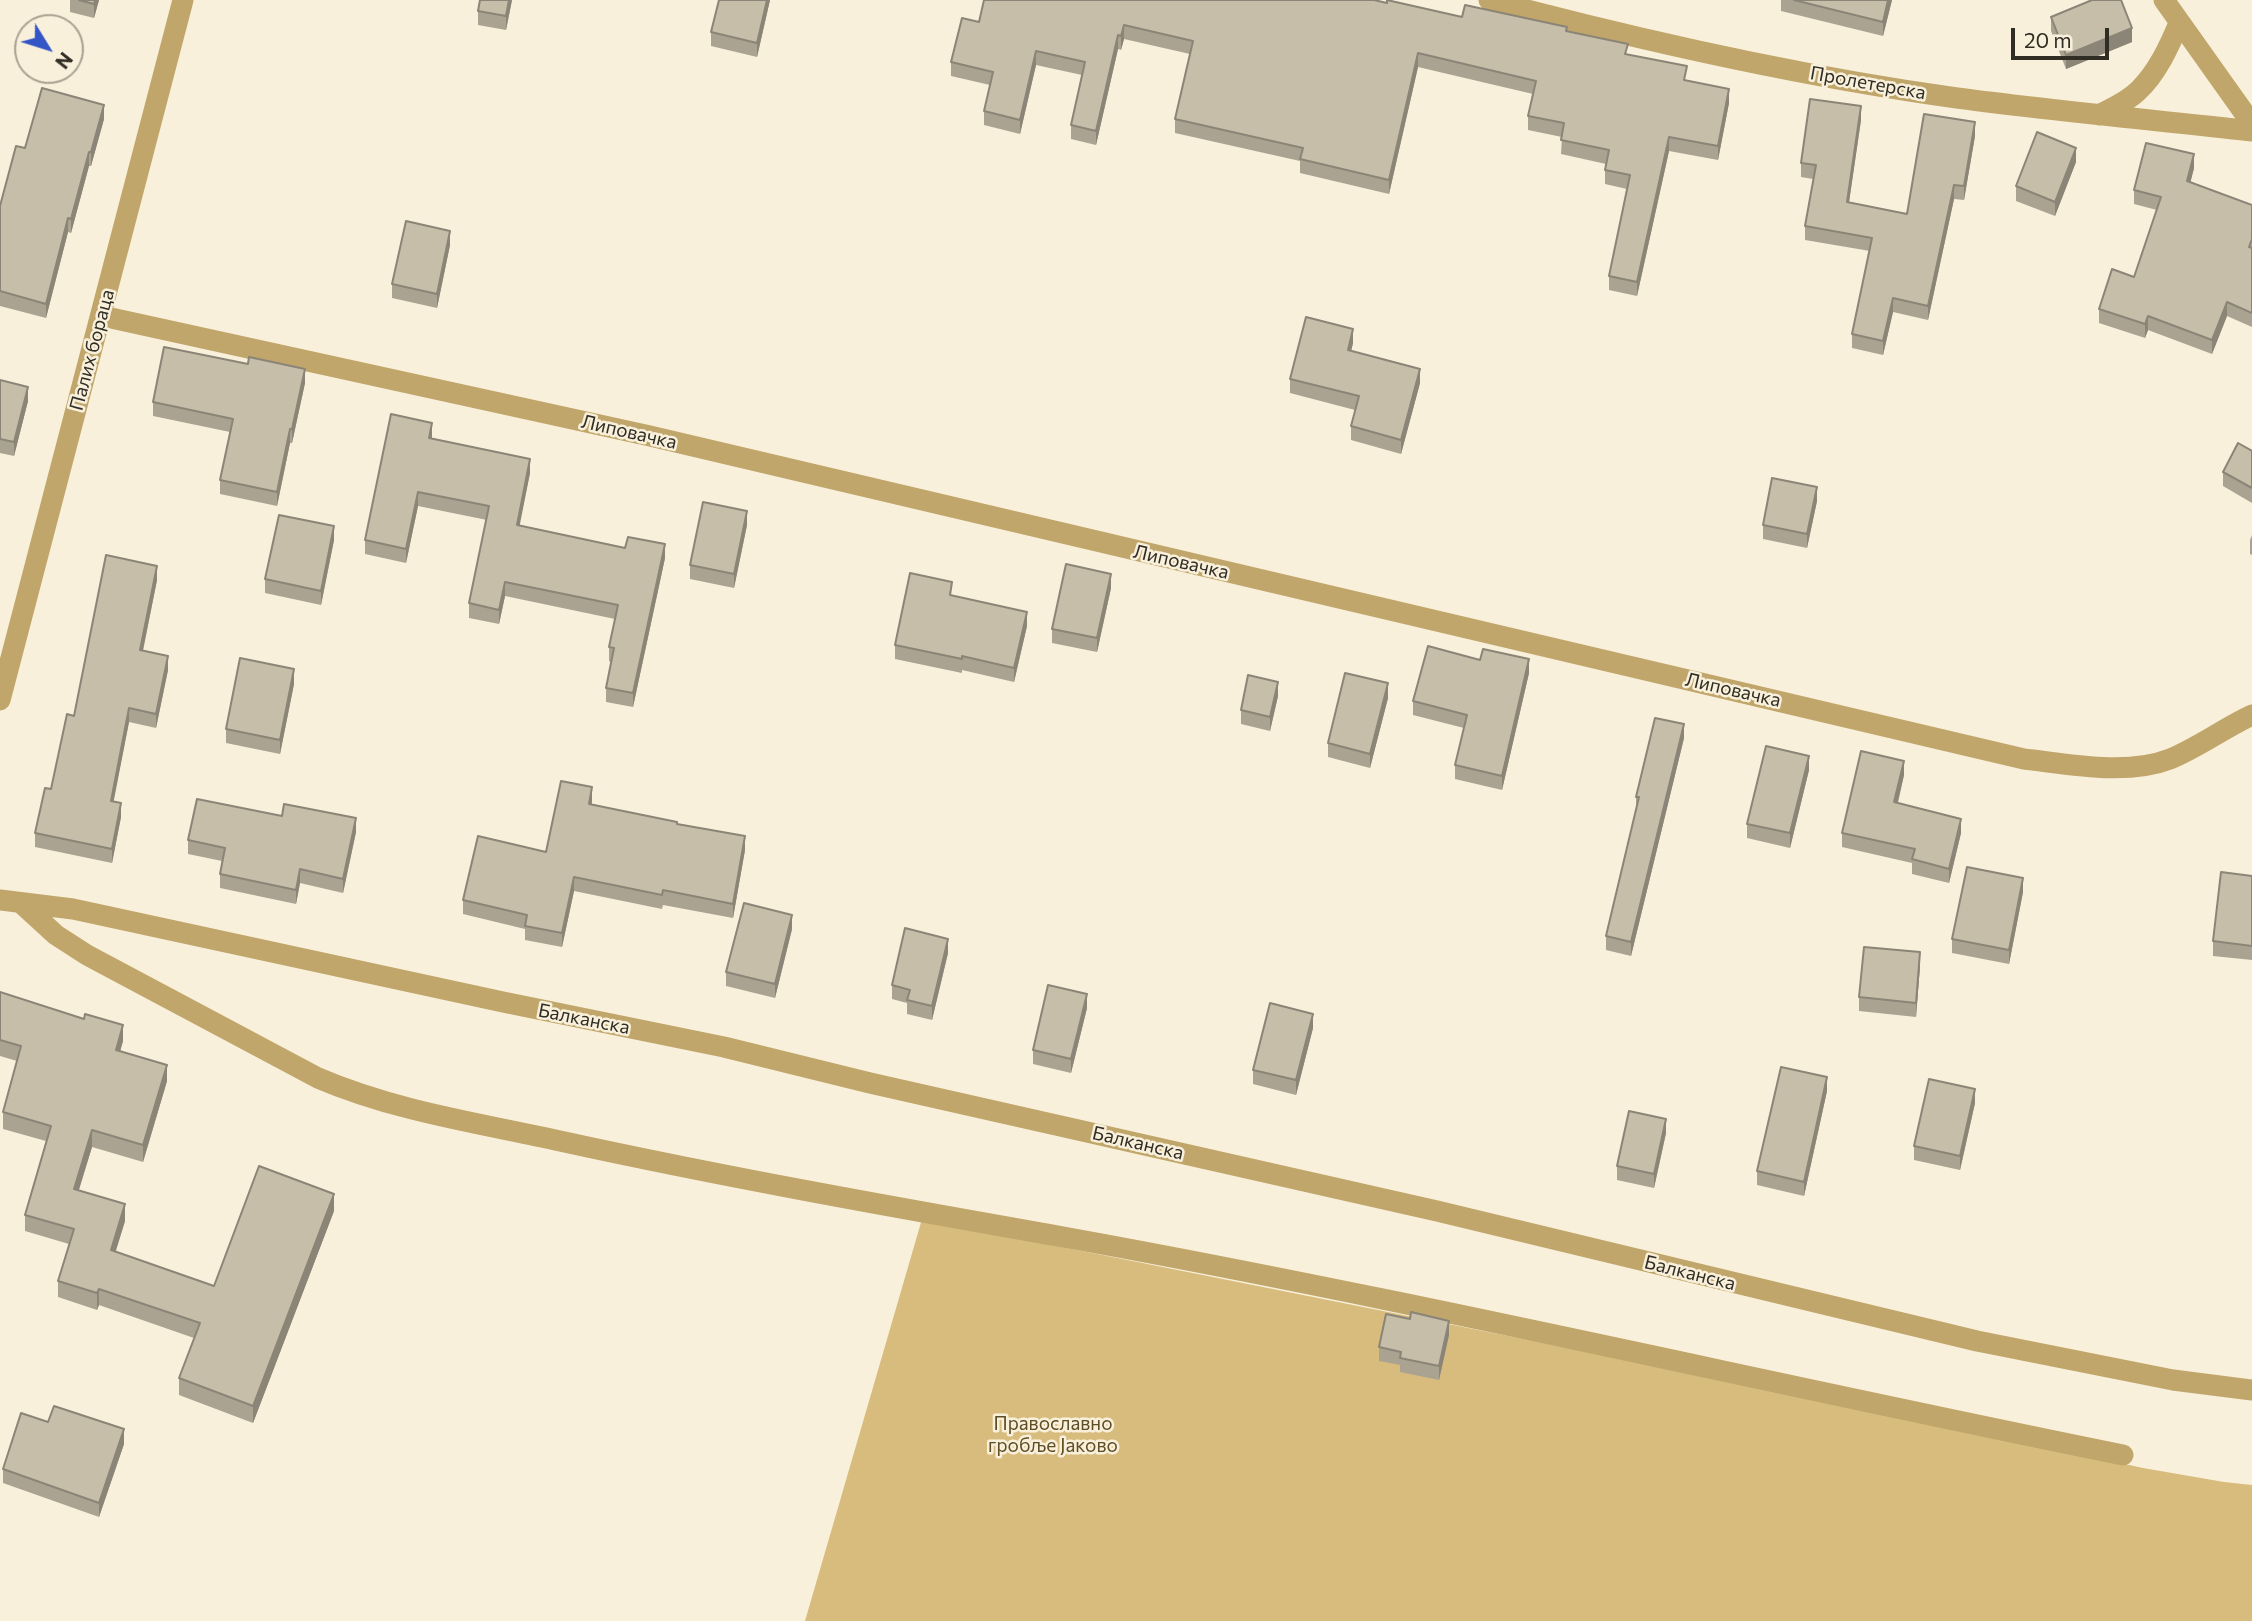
<!DOCTYPE html>
<meta charset="utf-8">
<style>
body{margin:0}
#map{position:relative;width:2252px;height:1621px;overflow:hidden;background:#f9f0db;font-family:Commissioner,sans-serif}
canvas{display:block}
.north{position:absolute;left:14px;top:14px;width:70px;height:70px;box-sizing:border-box;background:#f9f0db;border:2px solid #a9a292;border-radius:50%;rotate:128deg;font-size:19px;font-weight:700;line-height:28px;text-align:center;color:#302d25}
.north::after{content:'';display:block;margin:auto;width:24px;height:32px;background:#3355c6;clip-path:polygon(50% 0,100% 100%,50% 72%,0 100%)}
.scale{position:absolute;left:2011px;top:28px;width:98px;height:32px;box-sizing:border-box;border:4px solid #302d25;border-top:0;padding-left:9px;font-size:21px;line-height:24px;white-space:nowrap;color:#302d25;-webkit-text-stroke:5px #f9f0db;paint-order:stroke}
</style>
<div id="map">
<canvas width="2252" height="1621"></canvas>
<div class="north">N</div>
<div class="scale">20 m</div>
</div>
<script>
const ctx = document.querySelector('canvas').getContext('2d');
ctx.lineJoin = 'round';
function fillPath(path, color) {
  ctx.fillStyle = color;
  ctx.fill(path, 'evenodd');
}
function strokePath(path, color, width, dash) {
  ctx.strokeStyle = color;
  ctx.lineWidth = width;
  ctx.lineCap = dash ? 'butt' : 'round';
  ctx.setLineDash(dash || []);
  ctx.stroke(path);
}
function label(font, color, halo, rows, align = 'center') {
  ctx.font = font + ' Commissioner,sans-serif';
  ctx.lineWidth = 5;
  ctx.setLineDash([]);
  ctx.textBaseline = 'middle';
  ctx.strokeStyle = halo;
  ctx.fillStyle = color;
  for (const [text, x, y, turn = 0] of rows) {
    ctx.save();
    ctx.translate(x, y);
    ctx.rotate((+turn || 0) * Math.PI / 180);
    ctx.textAlign = isNaN(turn) ? turn : align;
    if (halo) ctx.strokeText(text, 0, 0);
    ctx.fillText(text, 0, 0);
    ctx.restore();
  }
}
fillPath(new Path2D(`
 M922 1219 1824 1399 2143 1468 2224 1482 2252 1485V1621H805Z`), '#d8bc7e');
strokePath(new Path2D(`
 M1489 0C1643 41 1799 76 1957 98 2055 111 2154 120 2252 131
 M2164 0 2252 124
 M2099 115C2112 108 2127 102 2138 91 2157 73 2169 47 2179 23
 M102 316 650 436 2024 759C2068 764 2127 776 2170 759 2199 747 2224 728 2252 715
 M0 700 183 0
 M0 900 73 909 503 1002 724 1047 870 1083 1437 1211 1977 1341 2173 1380 2252 1390
 M21 903 56 935 87 955 318 1078C395 1111 478 1123 560 1141 729 1178 899 1208 1069 1238 1422 1302 1771 1384 2123 1455`), '#c0a66a', 21);
fillPath(new Path2D(`
 M70 0H99L94 18 70 12Z
 M512 0 506 30 478 25V11Z
 M719 0H770L757 57 711 46V32Z
 M1781 0H1892L1883 36 1781 11Z
 M1462 17 1567 31 1628 55 1687 81 1729 103 1718 160 1669 151 1637 296 1609 290V276L1627 189 1605 184V170L1606 164 1561 154 1562 137 1528 130V116L1533 94 1418 67 1389 194 1300 173V161L1175 133V119L1190 54 1124 39 1121 50 1118 49 1096 145 1071 139V125L1082 75 1036 65 1020 134 984 125V111L990 85 951 76V62L979 22Z
 M2051 17 2132 42 2066 69 2051 31Z
 M104 119 91 166H89L71 233 68 232 46 318 0 306V206L25 148Z
 M1861 120 1849 202 1907 214 1975 136 1964 200 1954 199 1928 320 1893 312 1883 355 1852 348V334L1870 251 1805 240V226L1813 179 1801 177V163Z
 M2076 162 2055 216 2016 201V186Z
 M2194 168 2190 183 2252 205V327L2227 316 2212 354 2148 330 2145 338 2099 323V309L2134 277 2157 210 2134 204V190Z
 M450 245 437 308 392 298V284Z
 M1353 343 1351 351 1420 383 1401 454 1351 440V426L1355 410 1290 393V379Z
 M0 380 28 401 14 456 0 453Z
 M305 383 292 443H290L277 506 220 494V480L230 432 153 416V402Z
 M432 437 431 439 530 473 519 525 665 558 633 707 606 702V688L611 662 609 661V647L615 619 505 596 499 624 469 618V603L487 520 418 506 406 563 365 554V540Z
 M2252 451V503L2223 486V472Z
 M1817 501 1807 548 1763 539V525Z
 M747 525 734 588 690 579V565Z
 M2252 535V555L2250 554V540Z
 M334 540 321 605 265 593V579Z
 M157 580 143 651 168 670 156 728 129 722 113 802 121 817 112 863 35 847V833L51 789 74 716Z
 M1111 588 1097 652 1052 643V629Z
 M952 595 1027 626 1014 682 962 670V673L895 659V645Z
 M1529 673 1502 790 1455 779V765L1464 728 1413 715V701Z
 M294 684 280 754 226 743V729Z
 M1278 696 1270 731 1241 724V710Z
 M1388 698 1370 768 1328 757V743Z
 M1684 738 1631 956 1606 950V936L1636 810V797Z
 M1809 770 1790 848 1747 838V824Z
 M1904 775 1898 803 1961 833 1949 883 1912 874V863L1842 847V833Z
 M592 801V804L677 824 745 850 733 918 663 905 662 909 574 891 562 947 525 940V929L463 914V900L546 852Z
 M356 832 343 893 300 883 296 904 220 888V874L222 861 188 854V840Z
 M2252 876V960L2213 956V941Z
 M2023 892 2009 964 1952 953V939Z
 M792 929 775 998 726 986V972Z
 M948 953 932 1020 907 1014V1003L892 999V985Z
 M1920 966 1916 1017 1859 1011V997Z
 M0 992 123 1041 120 1051 167 1081 143 1162 92 1147 79 1190 125 1221 115 1252 214 1286 334 1211 253 1423 179 1395V1378L194 1338 99 1305 97 1310 58 1297V1281L69 1244 25 1231V1215L46 1141 3 1129V1112L17 1061 0 1056Z
 M1087 1008 1071 1073 1033 1064V1050Z
 M1313 1028 1296 1095 1253 1084V1070Z
 M1827 1091 1804 1196 1757 1185V1171Z
 M1975 1103 1960 1170 1914 1160V1146Z
 M1666 1133 1654 1188 1617 1180V1166Z
 M1449 1335 1439 1380 1400 1372V1365L1379 1361V1347Z
 M48 1422 124 1444 99 1517 3 1483V1469Z`), '#aba392');
fillPath(new Path2D(`
 M95 0H99L94 18V4Z
 M509 0H512L506 30V16Z
 M767 0H770L757 57V43Z
 M1888 0H1892L1883 36V22Z
 M1124 25V39L1121 50V36Z
 M2132 28V42L2066 69V55Z
 M1118 35V49L1096 145V131Z
 M1036 51V65L1020 134V120Z
 M1418 53V67L1389 194V180Z
 M1729 89V103L1718 160V146Z
 M104 105V119L91 166V152Z
 M1861 106V120L1847 216V202Z
 M1975 122V136L1964 200V186Z
 M1669 137V151L1637 296V282Z
 M2076 148V162L2055 216V202Z
 M89 152V166L71 233V219Z
 M2194 154V168L2187 196V181Z
 M1954 185V199L1928 320V306Z
 M68 218V232L46 318V304Z
 M450 231V245L437 308V294Z
 M1893 298V312L1883 355V341Z
 M2227 302V316L2212 354V340Z
 M2148 316V330L2145 338V324Z
 M1353 329V343L1348 364V350Z
 M305 369V383L292 443V429Z
 M1420 369V383L1401 454V440Z
 M28 387V401L14 456V442Z
 M432 423V437L429 452V438Z
 M290 429V443L277 506V492Z
 M530 459V473L517 539V525Z
 M1817 487V501L1807 548V534Z
 M418 492V506L406 563V549Z
 M747 511V525L734 588V574Z
 M334 526V540L321 605V591Z
 M665 544V558L633 707V693Z
 M157 566V580L140 664V650Z
 M1111 574V588L1097 652V638Z
 M505 582V596L499 624V610Z
 M1027 612V626L1014 682V668Z
 M168 656V670L156 728V714Z
 M1529 659V673L1502 790V776Z
 M294 669V684L280 754V740Z
 M1278 682V696L1270 731V717Z
 M1388 683V698L1370 768V754Z
 M129 708V722L111 815V801Z
 M1684 724V738L1631 956V942Z
 M1809 756V770L1790 848V833Z
 M1904 761V775L1894 817V802Z
 M592 787V801L589 818V804Z
 M121 803V817L112 863V849Z
 M356 818V832L343 893V879Z
 M1961 819V833L1949 883V869Z
 M745 836V850L733 918V904Z
 M300 869V883L296 904V890Z
 M574 877V891L562 947V933Z
 M2023 878V892L2009 964V950Z
 M792 915V929L775 998V984Z
 M948 939V953L932 1020V1006Z
 M1920 952V966L1916 1017V1003Z
 M1087 994V1008L1071 1073V1059Z
 M1313 1014V1028L1296 1095V1080Z
 M123 1025V1041L116 1066V1050Z
 M167 1065V1081L143 1162V1145Z
 M1827 1077V1091L1804 1196V1182Z
 M1975 1089V1103L1960 1170V1156Z
 M1666 1119V1133L1654 1188V1174Z
 M92 1130V1147L74 1205V1189Z
 M334 1194V1211L253 1423V1406Z
 M125 1204V1221L111 1267V1250Z
 M99 1289V1305L97 1310V1293Z
 M1449 1321V1335L1439 1380V1366Z
 M124 1429V1444L99 1517V1503Z`), '#8b8577');
const building = new Path2D(`
 M79 0H95L94 4Z
 M480 0H509L506 16 478 11Z
 M719 0H767L757 43 711 32Z
 M984 0H1374L1387 3V0L1462 17 1465 5 1567 27 1566 31 1628 44 1625 54 1687 66 1684 80 1729 89 1718 146 1669 137 1637 282 1609 276 1630 175 1605 170 1609 150 1561 140 1564 123 1528 116 1536 81 1418 53 1389 180 1300 159 1303 148 1175 119 1193 41 1124 25 1121 36 1118 35 1096 131 1071 125 1085 62 1036 51 1020 120 984 111 993 72 951 62 962 18 979 22Z
 M1794 0H1888L1883 22Z
 M2092 0H2121L2132 28 2066 55 2051 17Z
 M42 88 104 105 91 152H89L71 219 68 218 46 304 0 291V206L16 146 25 148Z
 M1810 99 1861 106 1847 202 1907 214 1924 114 1975 122 1964 186 1954 185 1928 306 1893 298 1883 341 1852 334 1872 238 1805 226 1816 165 1801 163Z
 M2037 132 2076 148 2055 202 2016 186Z
 M2146 143 2194 154 2187 181 2252 205V239L2249 247 2252 248V313L2227 302 2212 340 2148 316 2145 324 2099 309 2112 269 2134 277 2161 197 2134 190Z
 M406 221 450 231 437 294 392 284Z
 M1306 317 1353 329 1348 350 1420 369 1401 440 1351 426 1359 396 1290 379Z
 M164 347 248 364 249 357 305 369 292 429H290L277 492 220 480 233 419 153 402Z
 M0 380 28 387 14 442 0 439Z
 M391 414 432 423 429 438 530 459 517 525 625 548 628 537 665 544 633 693 606 688 614 648 609 647 618 605 505 582 499 610 469 603 489 506 418 492 406 549 365 540Z
 M2238 443 2252 451V488L2223 472Z
 M1772 478 1817 487 1807 534 1763 525Z
 M703 502 747 511 734 574 690 565Z
 M279 515 334 526 321 591 265 579Z
 M106 555 157 566 140 650 168 656 156 714 129 708 111 801 121 803 112 849 35 833 45 788 51 789 67 714 74 716Z
 M1066 564 1111 574 1097 638 1052 629Z
 M910 573 952 582 950 595 1027 612 1014 668 962 656V659L895 645Z
 M1428 646 1480 660 1483 649 1529 659 1502 776 1455 765 1467 715 1413 701Z
 M240 658 294 669 280 740 226 729Z
 M1345 673 1388 683 1370 754 1328 743Z
 M1248 675 1278 682 1270 717 1241 710Z
 M1655 718 1684 724 1631 942 1606 936 1639 797H1636Z
 M1766 746 1809 756 1790 833 1747 824Z
 M1861 751 1904 761 1894 802 1961 819 1949 869 1912 859 1915 849 1842 833Z
 M561 781 592 787 589 804 677 822V824L745 836 733 904 663 890 662 895 574 877 562 933 525 926 527 915 463 900 478 836 546 852Z
 M197 799 282 816 284 804 356 818 343 879 300 869 296 890 220 874 225 848 188 840Z
 M1967 867 2023 878 2009 950 1952 939Z
 M2221 872 2252 876V946L2213 941Z
 M744 903 792 915 775 984 726 972Z
 M905 928 948 939 932 1006 907 1000 910 990 892 985Z
 M1864 947 1920 952 1916 1003 1859 997Z
 M1048 985 1087 994 1071 1059 1033 1050Z
 M0 992 84 1019 85 1014 123 1025 116 1050 167 1065 143 1145 92 1130 74 1189 125 1204 111 1250 214 1286 259 1166 334 1194 253 1406 179 1378 200 1323 99 1289 97 1293 58 1281 74 1229 25 1215 51 1126 3 1112 21 1046 0 1040Z
 M1270 1003 1313 1014 1296 1080 1253 1070Z
 M1781 1067 1827 1077 1804 1182 1757 1171Z
 M1929 1079 1975 1089 1960 1156 1914 1146Z
 M1629 1111 1666 1119 1654 1174 1617 1166Z
 M1411 1312 1449 1321 1439 1366 1400 1358 1401 1352 1379 1347 1386 1314 1410 1319Z
 M54 1406 124 1429 99 1503 3 1469 21 1413 48 1422Z`);
fillPath(building, '#c7beaa');
strokePath(building, '#8b8577', 2);
label('19px', '#302d25', '#f9f0db', [
 ["Пролетерска",1868,83,10],
 ["Палих бораца",92,350,-75],
 ["Липовачка",629,432,13],
 ["Липовачка",1181,562,13],
 ["Липовачка",1733,690,13],
 ["Балканска",584,1019,11],
 ["Балканска",1138,1143,13],
 ["Балканска",1690,1273,14]
]);
label('19px', '#5f4e25', '#f9f0db', [
 ["Православно",1053,1424],
 ["гробље Јаково",1053,1446]
]);
</script>
